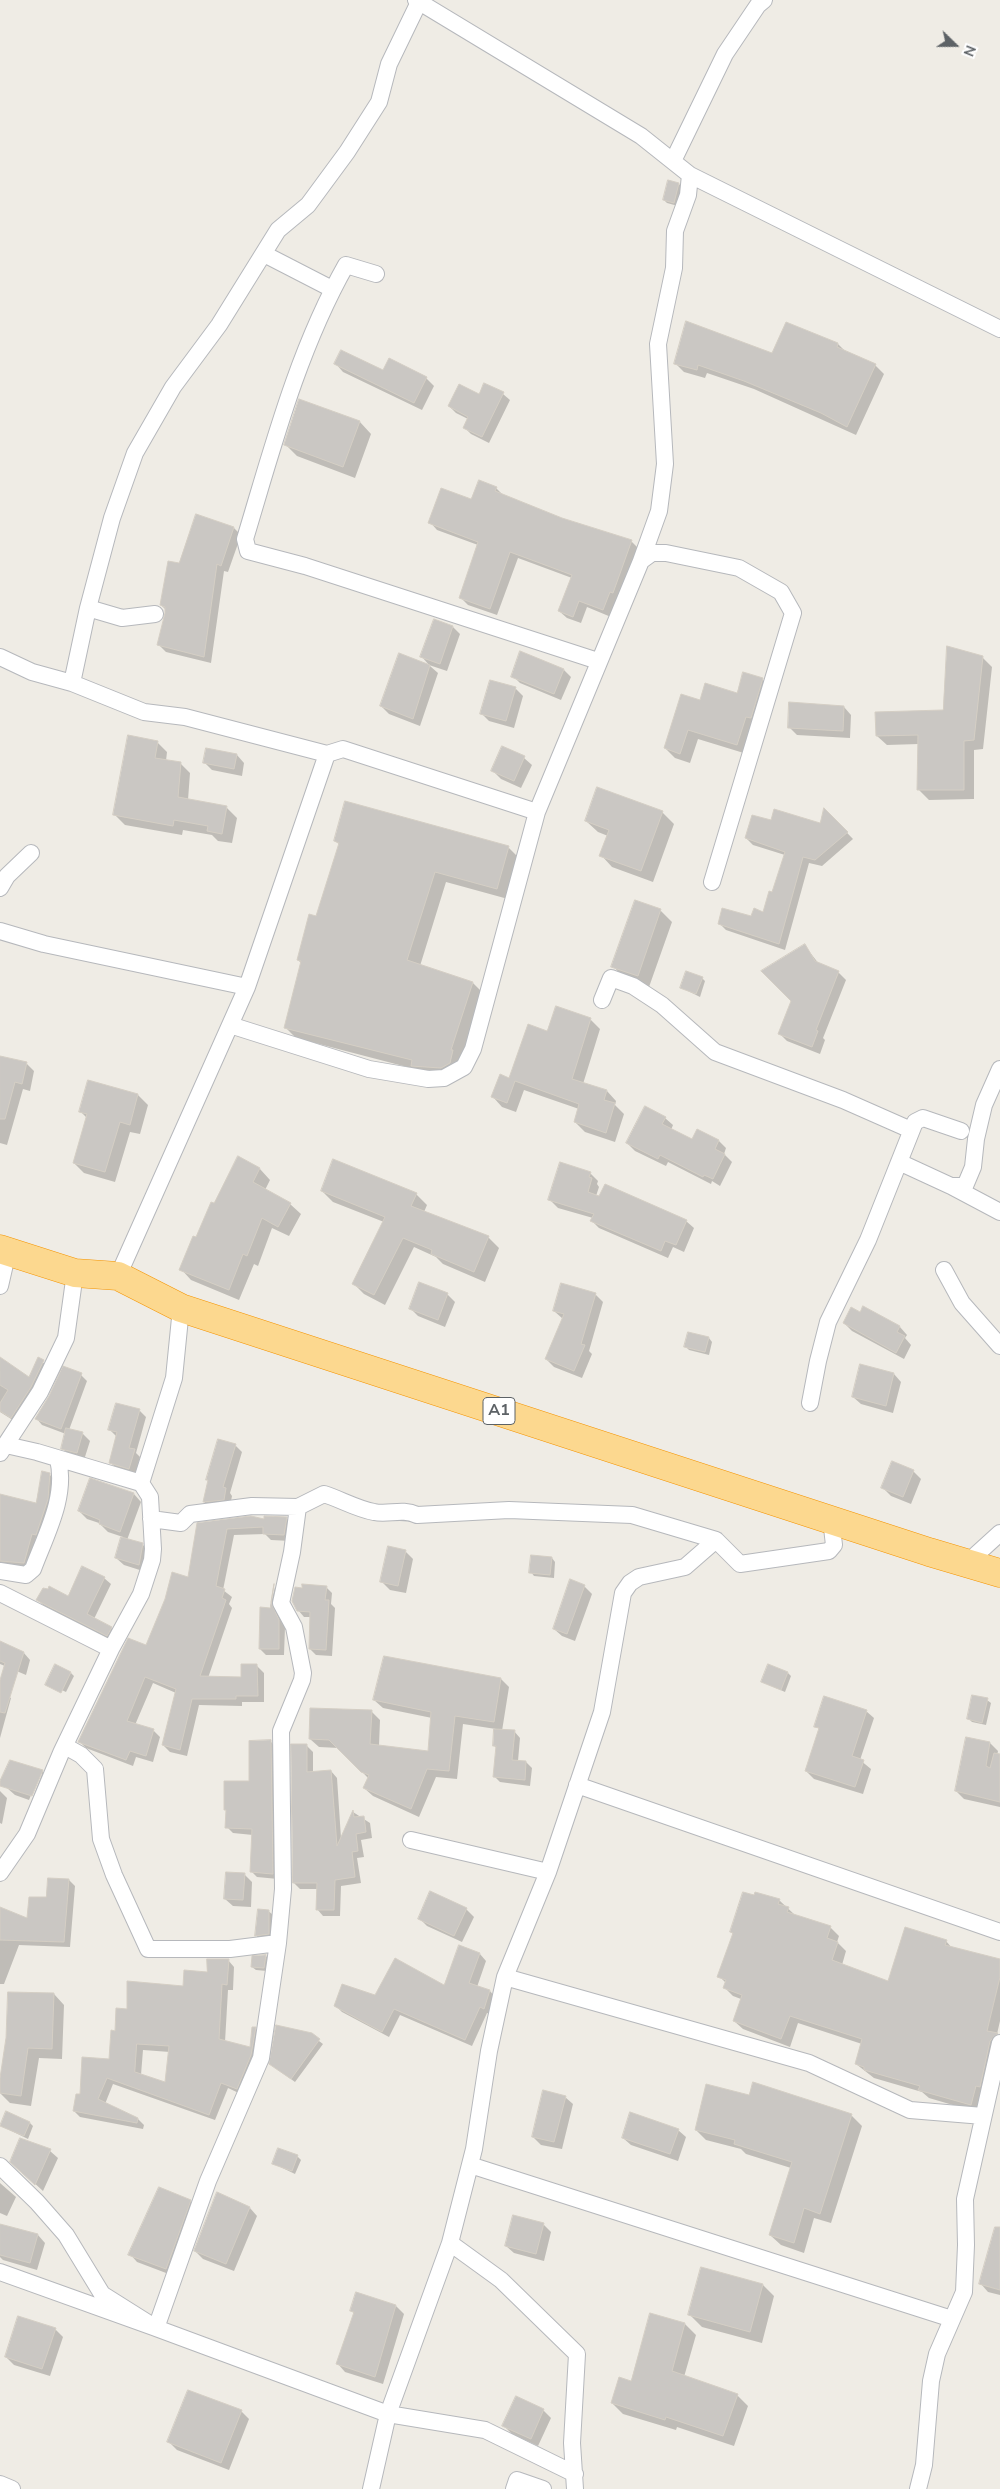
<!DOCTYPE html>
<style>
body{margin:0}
#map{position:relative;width:1000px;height:2489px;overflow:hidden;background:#efece5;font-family:"Nunito Sans",sans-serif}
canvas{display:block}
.north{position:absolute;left:930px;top:20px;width:50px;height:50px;-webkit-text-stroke:4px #fff;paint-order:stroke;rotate:112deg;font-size:14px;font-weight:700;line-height:20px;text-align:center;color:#5d6266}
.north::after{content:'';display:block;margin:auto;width:18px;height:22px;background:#5d6266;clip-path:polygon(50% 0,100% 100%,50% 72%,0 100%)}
</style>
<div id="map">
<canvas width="1000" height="2489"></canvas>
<div class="north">N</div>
</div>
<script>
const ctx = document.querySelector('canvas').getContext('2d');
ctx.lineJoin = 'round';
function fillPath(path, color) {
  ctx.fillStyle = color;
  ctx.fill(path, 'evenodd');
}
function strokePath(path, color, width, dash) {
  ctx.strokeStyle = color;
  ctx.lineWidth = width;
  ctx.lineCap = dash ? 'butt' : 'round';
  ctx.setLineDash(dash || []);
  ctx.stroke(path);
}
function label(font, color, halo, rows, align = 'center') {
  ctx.font = font + ' "Nunito Sans",sans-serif';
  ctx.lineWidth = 4;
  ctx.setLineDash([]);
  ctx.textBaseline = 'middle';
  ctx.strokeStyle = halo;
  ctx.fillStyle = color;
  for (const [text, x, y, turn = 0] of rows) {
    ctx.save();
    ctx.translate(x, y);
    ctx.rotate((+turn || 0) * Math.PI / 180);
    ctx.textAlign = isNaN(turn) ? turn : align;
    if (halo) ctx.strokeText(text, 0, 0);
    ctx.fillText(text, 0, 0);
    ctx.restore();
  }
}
fillPath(new Path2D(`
 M679 184 682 187 678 206 667 203 664 200Z
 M838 344 846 352 875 365 884 374 856 435 754 389 707 373 705 378 684 372 675 363 773 355Z
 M336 364 426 378 434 386 422 410 343 372Z
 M503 394 510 400 489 443 471 434 464 427 468 419 456 413 449 406 480 395Z
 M300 400 360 422 371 434 355 478 297 456 285 444Z
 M496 488 504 496 562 520 631 541 639 549 611 617 587 607 581 623 567 618 559 611 572 578 518 558 497 615 468 605 460 597 478 545 437 530 430 522Z
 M234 528 241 535 228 572 224 571 211 663 166 652 159 645 166 610 161 605 180 564Z
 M435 620 453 627 460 634 447 671 429 665 422 657Z
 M400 655 430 666 438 673 420 726 389 714 381 706Z
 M982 657 992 667 983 749 974 750V799L929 800 919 790V744L887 745 877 736 944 711Z
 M564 670 571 677 561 700 520 683 513 676Z
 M762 679 772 689 747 754 698 739 690 763 675 758 665 748 701 702 738 694Z
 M515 688 523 696 514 728 489 721 481 713Z
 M844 707 851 715 850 738 797 735 789 727Z
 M157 742 167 752 166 761 180 763 190 773 188 800 227 808 237 818 232 843 218 841 212 835 183 830 182 835 125 825 115 815Z
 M237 755 244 763 242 776 212 770 205 763Z
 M524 758 532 765 521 788 501 779 493 771Z
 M825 810 853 839 822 866 809 863 785 950 726 930 719 923 752 918 764 913 773 894 785 855 753 845 746 838 772 822 820 824Z
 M662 812 674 824 653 882 612 867 601 855 608 836 598 832 586 821Z
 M335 841 508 847 519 858 508 899 446 882 420 966 473 983 484 994 462 1061 453 1079 296 1038 285 1027 302 964 298 960 317 918 340 845Z
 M660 910 672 922 649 987 624 978 613 966Z
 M805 946 819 964 838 972 846 980 823 1038 825 1040 820 1054 787 1041 780 1034 792 1000Z
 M702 978 705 981 700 997 682 988Z
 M590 1019 600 1029 583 1084 607 1091 616 1101 615 1105 624 1114 615 1142 585 1132 575 1122 579 1109 524 1090 516 1112 502 1107 493 1097 548 1032Z
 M0 1057 27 1064 34 1071 30 1091 23 1089 7 1145 0 1143Z
 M88 1081 138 1095 148 1105 140 1134 130 1132 115 1182 84 1173 74 1163 87 1118 80 1111Z
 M665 1118 673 1125 671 1130 692 1141 698 1130 719 1141 726 1148 724 1154 732 1162 720 1186 712 1181 711 1184 668 1162 666 1166 635 1151 627 1143Z
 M239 1158 260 1169 270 1180 265 1190 290 1204 301 1214 289 1236 272 1228 258 1266 254 1264 239 1300 191 1280 181 1269Z
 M590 1173 598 1181 597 1184 599 1187 596 1196 686 1221 694 1228 684 1252 673 1247 668 1258 599 1228 592 1221 593 1218 558 1208 550 1200Z
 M322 1191 416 1194 427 1205 424 1212 489 1238 499 1248 485 1282 443 1264 436 1257 414 1247 385 1305 364 1294 353 1283 384 1222 333 1202Z
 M447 1294 455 1302 445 1327 418 1316 410 1308Z
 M595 1294 603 1302 589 1351 592 1354 582 1378 554 1367 546 1359 563 1319 554 1311Z
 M864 1308 900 1327 907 1335 905 1338 911 1345 904 1359 852 1331 844 1323 861 1314Z
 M709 1338 712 1342 709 1355 689 1350 685 1346Z
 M38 1359 48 1366 16 1422 0 1412V1363L29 1379Z
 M894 1374 901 1382 893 1413 861 1404 853 1397Z
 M81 1375 87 1381 69 1430 82 1433 90 1441 84 1460 70 1456 62 1448 66 1434 42 1425 36 1418Z
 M117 1404 140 1411 146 1417 136 1453 140 1457 135 1475 117 1469 111 1463 116 1436 110 1430Z
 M235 1445 242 1452 230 1493 232 1496 230 1506 210 1508 204 1502 209 1481Z
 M913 1471 921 1479 911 1504 891 1496 883 1488Z
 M49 1474 54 1479 52 1504 40 1539 36 1538 28 1567 0 1568V1495L37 1505Z
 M134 1494 141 1502 127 1540 142 1544 150 1552 146 1572 124 1565 116 1558 123 1537 108 1532 99 1523 87 1519 79 1511Z
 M286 1518 293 1525 291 1541 271 1540 265 1534 234 1535 223 1590 232 1597 229 1604 232 1608 208 1678H242L257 1666 264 1673V1702H242V1706L199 1705 187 1756 170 1752 163 1745 176 1693 153 1683 135 1725 153 1730 160 1737 153 1762 136 1757 133 1766 86 1748 79 1741 146 1647 189 1579 198 1524Z
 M405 1551 413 1559 406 1593 390 1590 382 1582Z
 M552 1558 555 1562 554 1578 534 1576 531 1572Z
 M83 1568 104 1578 111 1584 94 1619 111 1628 117 1634 113 1641 44 1606 38 1600 69 1597Z
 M584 1586 592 1594 575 1641 562 1636 554 1629Z
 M275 1587 279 1591 277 1609 285 1627 284 1655H266L260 1649Z
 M326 1587 332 1593 331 1604 335 1608 332 1656 316 1655 310 1649 311 1617H304L298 1610 303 1589Z
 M0 1642 24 1653 30 1660 26 1675 0 1664Z
 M71 1673 74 1676 66 1692 51 1685Z
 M788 1673 791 1676 785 1692 762 1682Z
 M501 1679 509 1687 502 1731H514L520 1738 518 1761 526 1762 532 1768 530 1786 500 1782 494 1776 497 1748 494 1746 496 1729 463 1724 457 1779 436 1777 419 1817 373 1796 364 1788 368 1778 339 1748 319 1747 310 1739 371 1711 380 1720 379 1746 429 1752 432 1718 383 1708 374 1700Z
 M0 1692 11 1698 0 1738Z
 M987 1700 991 1703 986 1725 972 1722 969 1719Z
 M866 1711 874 1718 860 1760 871 1769 863 1794 814 1779 806 1771 820 1730 816 1726Z
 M271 1742 277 1748 278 1879 257 1877 251 1871 253 1835 233 1833 227 1827Z
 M990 1743 998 1751 994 1770 1000 1771V1807L964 1799 956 1791Z
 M307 1746 313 1752V1773L331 1771 337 1778 341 1838 353 1812 370 1823 372 1838 361 1840 364 1857 357 1858 361 1883 341 1886 340 1916H323L317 1909 318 1889H300L294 1883Z
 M42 1771 50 1779 40 1803 32 1800 42 1774H40L29 1800 15 1795 7 1788Z
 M0 1791 7 1798 2 1824 0 1823Z
 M245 1875 252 1882 251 1907 233 1906 225 1899Z
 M69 1880 75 1886 70 1947 19 1945 4 1984H0V1908L29 1920Z
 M779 1900 796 1916 830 1927 839 1936 837 1942 846 1951 842 1965 889 1982 946 1941 952 1948 1000 1960V2021L997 2034 1000 2038 980 2113 929 2098 922 2092 874 2078 856 2064 862 2044 798 2023 790 2047 743 2029 734 2021 741 1999 733 1996 724 1987 726 1983 719 1976 734 1935 731 1932Z
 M466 1909 474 1917 462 1942 427 1926 419 1918Z
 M268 1911 272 1914V1937L259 1939 256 1935Z
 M460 1947 480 1954 486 1961 477 1987 490 1991 496 1998 491 2014 487 2013 472 2046 400 2015 389 2037 342 2012 335 2005 445 1987Z
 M266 1956 269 1959 267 1971 256 1970 252 1967Z
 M228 1960 234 1967 233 1990H228L225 2042 251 2049 255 2028 261 2034 243 2095 228 2088 215 2120 113 2084 105 2104 138 2119 144 2125 143 2129 80 2117 74 2111 81 2096 110 2060 116 2032 128 2010 184 1987ZM143 2050 170 2052 166 2084 141 2075Z
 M54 1994 64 2005 62 2059 39 2058 31 2106 10 2103 0 2093V2086Z
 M311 2035 323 2044 295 2082 274 2067Z
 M754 2083 852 2116 862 2126 831 2223 814 2218 804 2253 781 2245 770 2235 791 2168 746 2154 741 2149 706 2140 696 2130 750 2096Z
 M565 2097 573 2104 562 2149 541 2145 533 2137Z
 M30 2123 33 2126 28 2139 1 2126Z
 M678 2130 686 2137 678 2161 631 2145 623 2138Z
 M50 2151 58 2158 43 2191 19 2169Z
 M297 2156 301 2160 295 2174 274 2164Z
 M0 2183 16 2197 7 2216 0 2213Z
 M190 2201 198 2209 174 2276 137 2262 130 2254Z
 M250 2208 257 2216 234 2271 203 2259 195 2251Z
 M543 2224 551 2232 544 2261 514 2253 506 2246Z
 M38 2235 45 2243 37 2270 3 2260 0 2257V2237Z
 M1000 2241V2295L988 2292 981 2284Z
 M763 2285 774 2296 762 2343 702 2327 690 2315Z
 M357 2294 396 2306 404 2314 383 2384 345 2372 338 2364 355 2314 351 2311Z
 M651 2314 685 2324 696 2335 684 2377 737 2395 748 2406 734 2446 677 2427 676 2430 623 2414 612 2403 632 2383Z
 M55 2329 63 2337 50 2376 14 2365 6 2357Z
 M543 2410 551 2418 538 2446 512 2434 504 2426Z
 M241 2411 249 2419 229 2470 177 2450 169 2442Z`), '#0003');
const building = new Path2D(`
 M668 180 679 183 674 203 663 200Z
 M686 321 772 353 786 322 838 343 837 347 876 364 847 427 821 413 744 381 698 365 697 370 674 364Z
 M341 350 383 370 389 358 427 377 414 403 334 364Z
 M484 383 504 392 482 437 463 428 468 417 448 406 459 384 479 394Z
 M299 399 360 421 343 467 284 445Z
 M479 480 497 487 495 491 562 518 632 540 613 593 610 592 603 610 579 601 573 617 558 611 572 575 510 552 490 609 459 598 478 542 428 523 441 488 471 499Z
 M196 514 234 527 221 566 217 564 204 657 157 645 165 613V607L160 605 168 561 179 563Z
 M434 619 453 626 440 664 420 657Z
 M947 646 983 656 974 740 964 741V790H917L918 735 876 736 875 712 943 710Z
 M520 651 564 669 554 694 511 677Z
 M399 653 430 665 413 719 380 706Z
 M743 672 763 678 751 718 746 717 737 745 688 730 680 754 664 748 681 694 700 700 705 683 737 693Z
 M490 680 516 687 506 721 480 714Z
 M789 702 844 706 843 731 788 728Z
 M128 735 158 741 155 758 181 762 178 797 227 806 222 834 207 831 208 826 174 820 173 826 113 815Z
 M502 746 525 756 514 781 491 771Z
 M206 748 237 754 234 769 203 763Z
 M597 787 663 811 641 871 599 856 609 830 585 821Z
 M345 801 509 846 497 889 435 872 407 960 473 982 451 1050H453L450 1063 441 1068 411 1066 412 1060 284 1028 301 961 297 960 309 914 316 916 339 843 334 841Z
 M824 808 848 832 815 860 803 857 779 944 718 924 722 908 751 916 754 908 763 912 769 891 772 892 785 852 745 838 752 815 771 820 774 809 820 823Z
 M635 900 661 909 638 976 611 967Z
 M805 944 815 961 839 971 816 1030 818 1031 812 1047 778 1034 791 1001 761 971Z
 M686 971 703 977 696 994 680 988Z
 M556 1006 591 1018 572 1079 607 1090 604 1100 615 1103 606 1133 574 1122 579 1104 515 1081 507 1103 491 1097 500 1074 509 1078 528 1024 547 1031Z
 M0 1056 27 1062 22 1084 15 1082 5 1119H0Z
 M88 1080 138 1094 130 1125 120 1122 105 1172 73 1163 87 1114 79 1112Z
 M645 1106 666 1117 662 1124 692 1139 697 1129 719 1140 715 1149 725 1154 713 1179 704 1175 703 1177 660 1155 658 1159 626 1143Z
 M238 1156 260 1168 253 1182 291 1203 278 1227 262 1218 247 1256 243 1254 229 1290 179 1270 193 1236 196 1237 211 1202 214 1203Z
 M333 1159 417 1193 411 1206 489 1236 474 1272 431 1254 432 1250 403 1238 374 1295 352 1284 385 1217 321 1191Z
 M560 1162 591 1172 589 1177 592 1178 588 1192 599 1196 605 1184 687 1220 676 1245 665 1241 661 1251 590 1221 594 1214 548 1200Z
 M419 1282 448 1293 438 1320 409 1309Z
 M561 1283 596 1293 581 1344 585 1345 574 1371 545 1359 564 1314 553 1311Z
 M863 1306 900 1326 897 1332 905 1336 896 1353 843 1323 851 1307 860 1312Z
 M688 1332 709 1337 705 1352 684 1347Z
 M0 1357 29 1377 38 1357 44 1360 31 1387 11 1418 0 1411V1403L8 1390 0 1385Z
 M860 1364 894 1373 886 1406 852 1397Z
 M63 1366 82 1373 61 1429 35 1419 49 1396Z
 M116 1403 140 1409 129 1448 135 1449 129 1469 109 1463 117 1432 108 1430Z
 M66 1428 83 1432 77 1453 61 1449Z
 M218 1439 236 1444 223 1487 226 1488 224 1500 203 1502 208 1480H206Z
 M892 1461 914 1470 903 1497 881 1488Z
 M42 1471 50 1473 48 1499 36 1535 32 1534 24 1563 0 1561V1494L36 1503Z
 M90 1478 134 1493 120 1532 99 1524 100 1520 78 1511Z
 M251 1516 264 1519V1516L287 1517 284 1535 263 1534V1527L227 1529 216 1586 225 1589 222 1598 226 1600 200 1676 241 1677V1664H257L258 1696H236V1699H192L180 1750 162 1745 176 1689 145 1677 127 1721 154 1729 146 1756 130 1751 126 1760 78 1742 128 1638 146 1645 165 1599 172 1572 188 1577 197 1523Z
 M121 1537 143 1543 139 1565 115 1558Z
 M388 1546 406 1550 398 1586 380 1582Z
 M531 1555 552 1557 550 1575 529 1573Z
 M82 1566 105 1577 87 1614 112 1627 107 1636 36 1600 43 1588 48 1589 49 1586 68 1596Z
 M570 1579 585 1585 567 1634 553 1629Z
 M274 1584 271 1602 279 1620V1649H259L260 1607 270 1608Z
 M302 1584 327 1586 325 1600H329L326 1650 309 1649 310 1612 297 1611 292 1601 295 1587 302 1588Z
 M0 1641 24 1652 5 1713 0 1712V1680L5 1663 0 1661Z
 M384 1656 501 1678 494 1722 455 1716 449 1771 427 1769 411 1809 363 1788 369 1775 361 1772 329 1740 309 1739 310 1708 372 1710 370 1744 428 1751 431 1712 373 1700Z
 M55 1664 71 1672 61 1693 45 1685Z
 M768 1664 788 1672 781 1690 761 1682Z
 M972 1695 988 1698 982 1723 967 1719Z
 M824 1696 867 1710 852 1756 864 1760 855 1787 805 1771 819 1728 814 1727Z
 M494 1729 515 1730 512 1760 526 1761 525 1780 493 1777 496 1746H493Z
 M966 1737 990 1742 986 1766 990 1768 994 1753 1000 1754V1802L955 1791Z
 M271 1740 273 1874 250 1872 252 1829 225 1828 226 1810H224V1781H249V1741Z
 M291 1744H307V1772L331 1770 337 1846 353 1810 354 1817 364 1816 366 1832 356 1834 358 1851 352 1852 355 1877 335 1880 334 1910H316L317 1883H293Z
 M10 1760 43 1770 32 1796 0 1786V1781Z
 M226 1872 245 1873 243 1900 224 1899Z
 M48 1878 69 1879 64 1942 0 1940V1907L27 1918 29 1897H46Z
 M430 1891 467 1908 454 1936 418 1919Z
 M743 1892 754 1895 755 1892 780 1899 778 1904 789 1907 787 1912 831 1926 827 1938 838 1942 832 1960 888 1981 905 1927 947 1940 945 1945 1000 1959V1977L987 2031 998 2033 990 2041 980 2087 976 2086 971 2105 918 2090 920 2086 864 2070V2067L855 2064 862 2039 790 2016 781 2039 733 2021 742 1995 723 1988 726 1980 717 1977 733 1933 730 1932Z
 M258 1909 269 1910V1934L255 1936Z
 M459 1945 480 1953 469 1983 490 1990 484 2009 480 2007 465 2040 394 2009 382 2032 334 2006 342 1984 375 1995 395 1958 444 1985Z
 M266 1955 264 1968 251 1967 252 1956Z
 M207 1959H229L227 1985 222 1984 219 2039 250 2047 252 2027H256L251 2055 237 2089 221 2083 209 2115 107 2078 98 2099 138 2118 137 2123 73 2111 76 2094H80L82 2057 109 2059 111 2030 115 2031 116 2008 127 2009V1981L183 1986 184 1970 207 1972ZM137 2044 169 2046 165 2082 135 2072Z
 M8 1992 54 1993 52 2049 28 2048 21 2096 0 2093V2078L6 2038Z
 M276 2025 312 2033 320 2039 291 2079 269 2064Z
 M753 2082 852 2114 820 2214 804 2208 794 2243 769 2235 792 2162 734 2144 735 2140 695 2130 706 2084 749 2095Z
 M543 2090 566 2096 554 2142 532 2137Z
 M6 2111 30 2122 24 2136 0 2126Z
 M630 2112 679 2129 670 2154 622 2138Z
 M20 2138 51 2149 35 2185 10 2162Z
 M278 2148 298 2155 292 2171 272 2164Z
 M159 2187 191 2200 166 2269 128 2255Z
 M217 2192 250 2207 226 2264 194 2251Z
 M513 2215 544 2223 536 2254 505 2246Z
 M0 2224 38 2234 30 2263 0 2255Z
 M995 2227H1000V2290L979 2284Z
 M701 2267 763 2284 750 2332 688 2315Z
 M356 2292 396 2305 375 2377 336 2364 354 2312 350 2311Z
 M650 2313 685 2323 672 2371 738 2394 723 2436 666 2417 665 2420 611 2403 619 2377 631 2381Z
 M18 2316 56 2328 42 2369 5 2357Z
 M188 2390 242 2410 221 2463 167 2442Z
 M516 2396 544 2409 531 2439 502 2426Z`);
fillPath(building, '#cac7c3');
strokePath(building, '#d4cec4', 1);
const street = new Path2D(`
 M416 0 641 136 690 175 688 195 675 231 674 268 658 344 665 464 659 511 641 561
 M673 161 725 54 758 5 764 0
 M690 175 1000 329
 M264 254 332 289
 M376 274 346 265C298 350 273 446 245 539L248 551 305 566 598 661
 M155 614 122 618 88 608 112 518 135 453 173 387 219 325 278 230 308 205 347 152 379 102 389 64 419 2
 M0 657 32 672 72 683 144 712 185 717 327 754
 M72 683 88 608
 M0 888 7 876 31 853
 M0 931 44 944 247 987
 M602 1000 611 978 633 986 662 1005 715 1052 843 1100 911 1130
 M230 1025 369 1069 428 1079 444 1078 464 1067 473 1049 537 812 641 561 652 553H666L739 568 781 592 793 613 712 882
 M899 1162 951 1186H965L973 1167 976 1139 984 1105 1000 1069
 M951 1186 1000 1212
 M944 1270 962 1303 1000 1346
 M118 1276 247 987 327 754 343 749 537 812
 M0 1286 8 1251
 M810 1403 818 1361 828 1322 868 1240 915 1122 923 1118 961 1131
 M0 1453 40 1392 66 1338 75 1273
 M141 1483 174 1378 181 1308
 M151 1519 181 1523 190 1514 252 1506 298 1507 324 1494C340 1499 357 1509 374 1512 389 1515 402 1508 417 1515L509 1510 632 1515 716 1540
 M967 1563 1000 1533
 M0 1571 26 1575 33 1569C46 1534 67 1497 58 1459
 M0 1593 111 1649
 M65 1746 81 1755 95 1769 101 1839 114 1875 148 1949H230L278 1943
 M577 1785 1000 1932
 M411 1840 548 1872
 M0 1873 27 1834 61 1753 111 1649 141 1594 152 1560 153 1549 150 1497 141 1483 37 1452 6 1445
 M505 1977 809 2063 910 2110 983 2116
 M470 2165 952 2319
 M0 2166 37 2202 66 2235 102 2294 156 2328 388 2414 371 2489
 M450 2243 501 2280 577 2354 572 2443 575 2489
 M0 2272 156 2328 208 2181 261 2058 278 1943 283 1889 281 1731 302 1680 303 1673 294 1627 281 1603 292 1552 298 1507
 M575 2474 485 2430 388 2414 450 2243 474 2149 489 2051 505 1977 548 1872 602 1712 623 1593 630 1583 639 1577 685 1567 716 1540 740 1564 829 1551 834 1545 831 1519
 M0 2484 12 2489
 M514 2489 517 2480 543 2489
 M918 2489 924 2465 931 2381 937 2354 964 2292 966 2245 965 2199 1000 2043`);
const highway = new Path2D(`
 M0 1249 75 1273 118 1276 181 1308 929 1552 1000 1573`);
strokePath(street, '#b6b8bc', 18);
strokePath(highway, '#f49401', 29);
strokePath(street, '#fff', 16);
strokePath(highway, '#fcd88f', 28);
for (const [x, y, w] of [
 [499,1411,32]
]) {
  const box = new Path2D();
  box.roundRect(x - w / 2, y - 13.5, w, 27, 4);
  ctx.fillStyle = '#fff';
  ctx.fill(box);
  strokePath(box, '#5d6266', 1);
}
label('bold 16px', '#5d6266', null, [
 ["A1",499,1411]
]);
</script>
